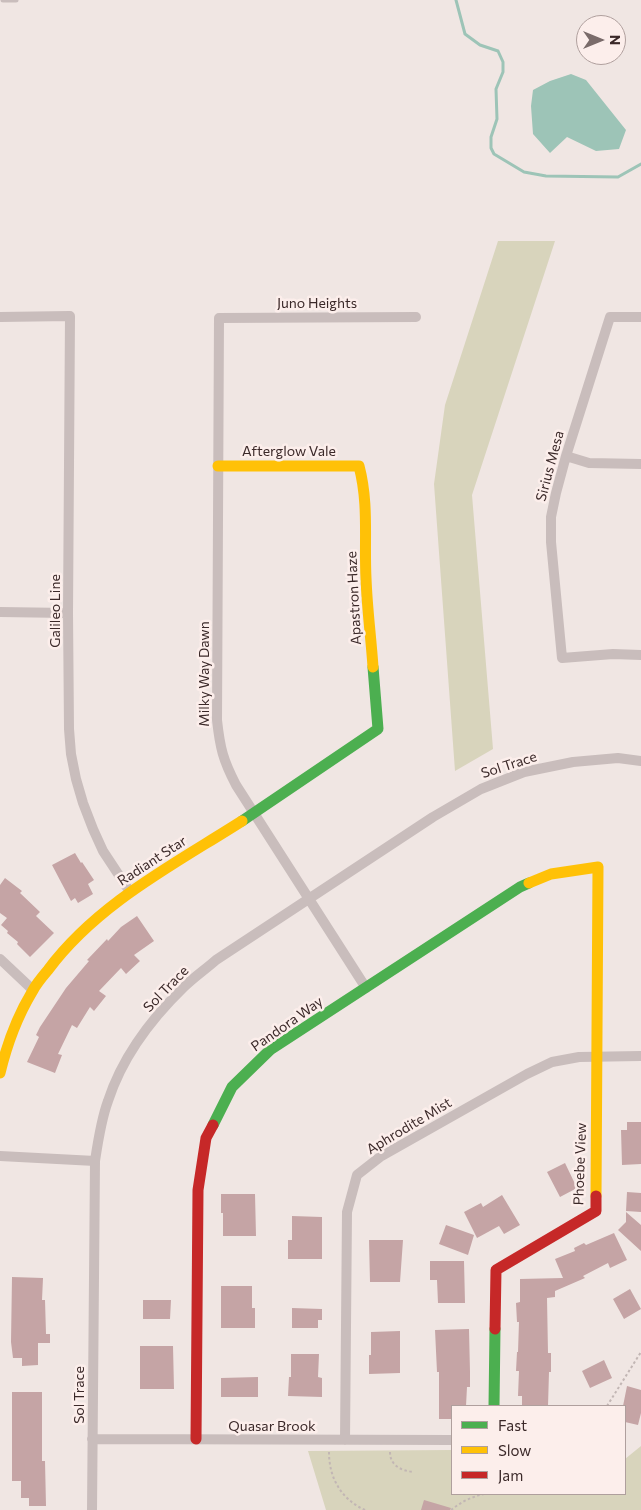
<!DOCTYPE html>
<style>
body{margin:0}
#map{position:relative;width:641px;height:1510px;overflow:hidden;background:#f0e6e3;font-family:Commissioner,sans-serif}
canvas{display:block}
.legend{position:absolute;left:451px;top:1405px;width:175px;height:90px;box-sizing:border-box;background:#fceeeb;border:1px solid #af9f9d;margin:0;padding:6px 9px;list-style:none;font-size:15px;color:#3b2929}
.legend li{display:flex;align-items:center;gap:10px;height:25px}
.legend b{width:25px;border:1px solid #af9f9d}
.north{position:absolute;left:576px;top:15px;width:50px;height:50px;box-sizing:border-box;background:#fceeeb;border:1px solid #af9f9d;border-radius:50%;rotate:90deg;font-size:14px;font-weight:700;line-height:20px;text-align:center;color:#3b2929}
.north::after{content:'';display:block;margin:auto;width:18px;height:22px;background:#7a6b6a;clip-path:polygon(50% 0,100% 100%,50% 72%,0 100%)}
</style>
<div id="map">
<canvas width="641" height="1510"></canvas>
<ul class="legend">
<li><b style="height:6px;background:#4caf50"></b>Fast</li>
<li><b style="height:6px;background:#ffc107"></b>Slow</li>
<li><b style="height:6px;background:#c62828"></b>Jam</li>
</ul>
<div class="north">N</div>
</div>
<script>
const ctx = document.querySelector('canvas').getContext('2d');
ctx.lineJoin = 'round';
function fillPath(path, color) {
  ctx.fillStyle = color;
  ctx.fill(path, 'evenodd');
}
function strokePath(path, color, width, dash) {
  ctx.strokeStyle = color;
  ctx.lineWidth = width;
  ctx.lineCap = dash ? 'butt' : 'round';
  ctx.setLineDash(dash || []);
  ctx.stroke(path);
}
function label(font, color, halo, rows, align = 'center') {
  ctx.font = font + ' Commissioner,sans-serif';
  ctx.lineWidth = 5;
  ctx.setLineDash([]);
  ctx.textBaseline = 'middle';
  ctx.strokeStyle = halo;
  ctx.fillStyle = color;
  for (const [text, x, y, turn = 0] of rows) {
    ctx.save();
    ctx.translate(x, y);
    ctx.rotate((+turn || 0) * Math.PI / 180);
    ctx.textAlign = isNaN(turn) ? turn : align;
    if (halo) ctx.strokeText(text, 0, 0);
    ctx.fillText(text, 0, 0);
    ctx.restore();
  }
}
fillPath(new Path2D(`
 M498 241H555L472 495 493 749 455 771 434 484 445 405Z
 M641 1446V1510H326L308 1451 452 1450V1494H625V1459Z`), '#d8d4bc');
fillPath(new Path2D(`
 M571 74 586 80 626 130 619 149 596 151 567 137 550 153 533 134 531 106 533 90 550 81Z`), '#9dc4b7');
strokePath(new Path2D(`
 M456 0 465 34 480 45 498 51 503 62V72L496 89 497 119 491 137V148L494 154 524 172 546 176 618 177 641 164`), '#9dc4b7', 3);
fillPath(new Path2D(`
 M75 853 81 863 82 862 94 880 88 884 93 894 78 903 75 898 71 901 52 865Z
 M5 878 22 891 20 893 40 912 36 916 54 933 30 957 17 944 18 942 7 933 8 931 1 925 7 918 0 913V885Z
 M137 916 154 941 134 955 140 961 126 974 121 968 99 991 106 996 94 1011 90 1007 77 1028 72 1025 58 1054 62 1055 55 1073 27 1062 39 1037 36 1035 40 1027 66 988 89 961 87 960 107 939 108 941 121 927Z
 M627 1122H641V1164L622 1165 621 1130H627Z
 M565 1163 577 1188 560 1197 547 1172Z
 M627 1192 641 1193V1212L626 1211Z
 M221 1194H255L256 1236H223V1213H221Z
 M502 1195 520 1225 504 1234 499 1226 477 1238 464 1212 481 1203 483 1207Z
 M626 1212 641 1225V1251L618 1230 626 1222Z
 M292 1216 322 1217V1259H288V1240H292Z
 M446 1225 474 1235 468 1255 439 1244Z
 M614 1233 627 1260 610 1268 608 1263 583 1276 585 1278 555 1291V1297L547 1298 548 1353H551V1372H549L548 1406H522V1396H518L519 1371H516L517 1352H518L519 1322H517L516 1303 520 1302V1279L563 1278 555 1259 575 1251 574 1248 584 1243 586 1245Z
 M369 1240H403L400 1282H370Z
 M430 1261H464L465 1303H438L437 1280H430Z
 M12 1277 43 1278 42 1300H45L46 1334H50V1343H38V1365L22 1366V1358H13L11 1342Z
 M221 1286H252V1308H255V1328H221Z
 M630 1289 641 1309 624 1319 613 1299Z
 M143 1300H171L170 1319H143Z
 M292 1308 322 1309V1320H318V1328H292Z
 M469 1329 470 1372V1387H467L466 1406H452V1419H439V1372H437L435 1330Z
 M400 1331V1373L369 1374V1355H371V1332Z
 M140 1346H173L174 1389H140Z
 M291 1354H319L318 1377 322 1378V1397L288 1396 289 1377H291Z
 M604 1360 612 1378 590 1388 582 1371Z
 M258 1377V1397H221V1378Z
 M627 1386 641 1390V1413L638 1425 625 1422V1406H623Z
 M12 1392H42V1461H45L46 1506H29V1498H21V1481H12Z
 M424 1500 451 1508 450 1510H421Z`), '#c5a4a5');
strokePath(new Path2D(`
 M607 1406 641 1352
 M329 1452C329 1478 341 1499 365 1510
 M390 1452C390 1466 402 1471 414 1472
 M451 1510C461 1502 471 1497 484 1494`), '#c2b6b4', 2, [2.5, 2.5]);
strokePath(new Path2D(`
 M3 0H16`), '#c9bdbc', 5);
strokePath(new Path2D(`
 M0 317 70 316 68 613 69 729 71 754 76 779 83 803 93 829 103 851 130 892
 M641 317H610L566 456 556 493 551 517V542L562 658 613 654 641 655
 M566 456 589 463 641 464
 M0 612 68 613
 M0 959 33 990
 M366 988 236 785C223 760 220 748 217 720L219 318 416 317
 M0 1156 95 1161
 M92 1439 452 1440
 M345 1440 347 1212 357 1175 380 1157 527 1074 552 1062 579 1057 641 1056
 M92 1510 95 1161C98 1141 101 1120 108 1101 122 1058 152 1018 184 987 194 977 206 969 216 960L433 817 481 789 524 772 573 762 618 758 641 761`), '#c9bdbc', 10);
strokePath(new Path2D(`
 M242 821 378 729 373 667
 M213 1125 232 1087 270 1050 520 887 529 883
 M494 1406 495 1329`), '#4caf50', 11);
strokePath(new Path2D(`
 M218 466H359C369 504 364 539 366 578 367 608 371 637 373 667
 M529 883 551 874 598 867 596 1196
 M0 1073C7 1044 17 1017 32 992 36 984 42 977 48 970 97 904 173 865 242 821`), '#ffc107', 11);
strokePath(new Path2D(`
 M495 1329 496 1270 596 1211V1196
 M196 1439 198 1190 206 1138 213 1125`), '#c62828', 11);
label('14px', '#3b2929', '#fceeeb', [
 ["Juno Heights",317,303],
 ["Afterglow Vale",289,451],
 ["Sirius Mesa",550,466,-75],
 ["Apastron Haze",354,598,-93],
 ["Galileo Line",55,611,-90],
 ["Milky Way Dawn",204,674,-90],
 ["Sol Trace",509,765,-18],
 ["Radiant Star",152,861,-33],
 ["Sol Trace",166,989,-46],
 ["Pandora Way",287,1024,-35],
 ["Aphrodite Mist",409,1126,-31],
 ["Phoebe View",580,1164,-88],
 ["Sol Trace",79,1395,-90],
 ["Quasar Brook",272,1426]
]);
</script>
